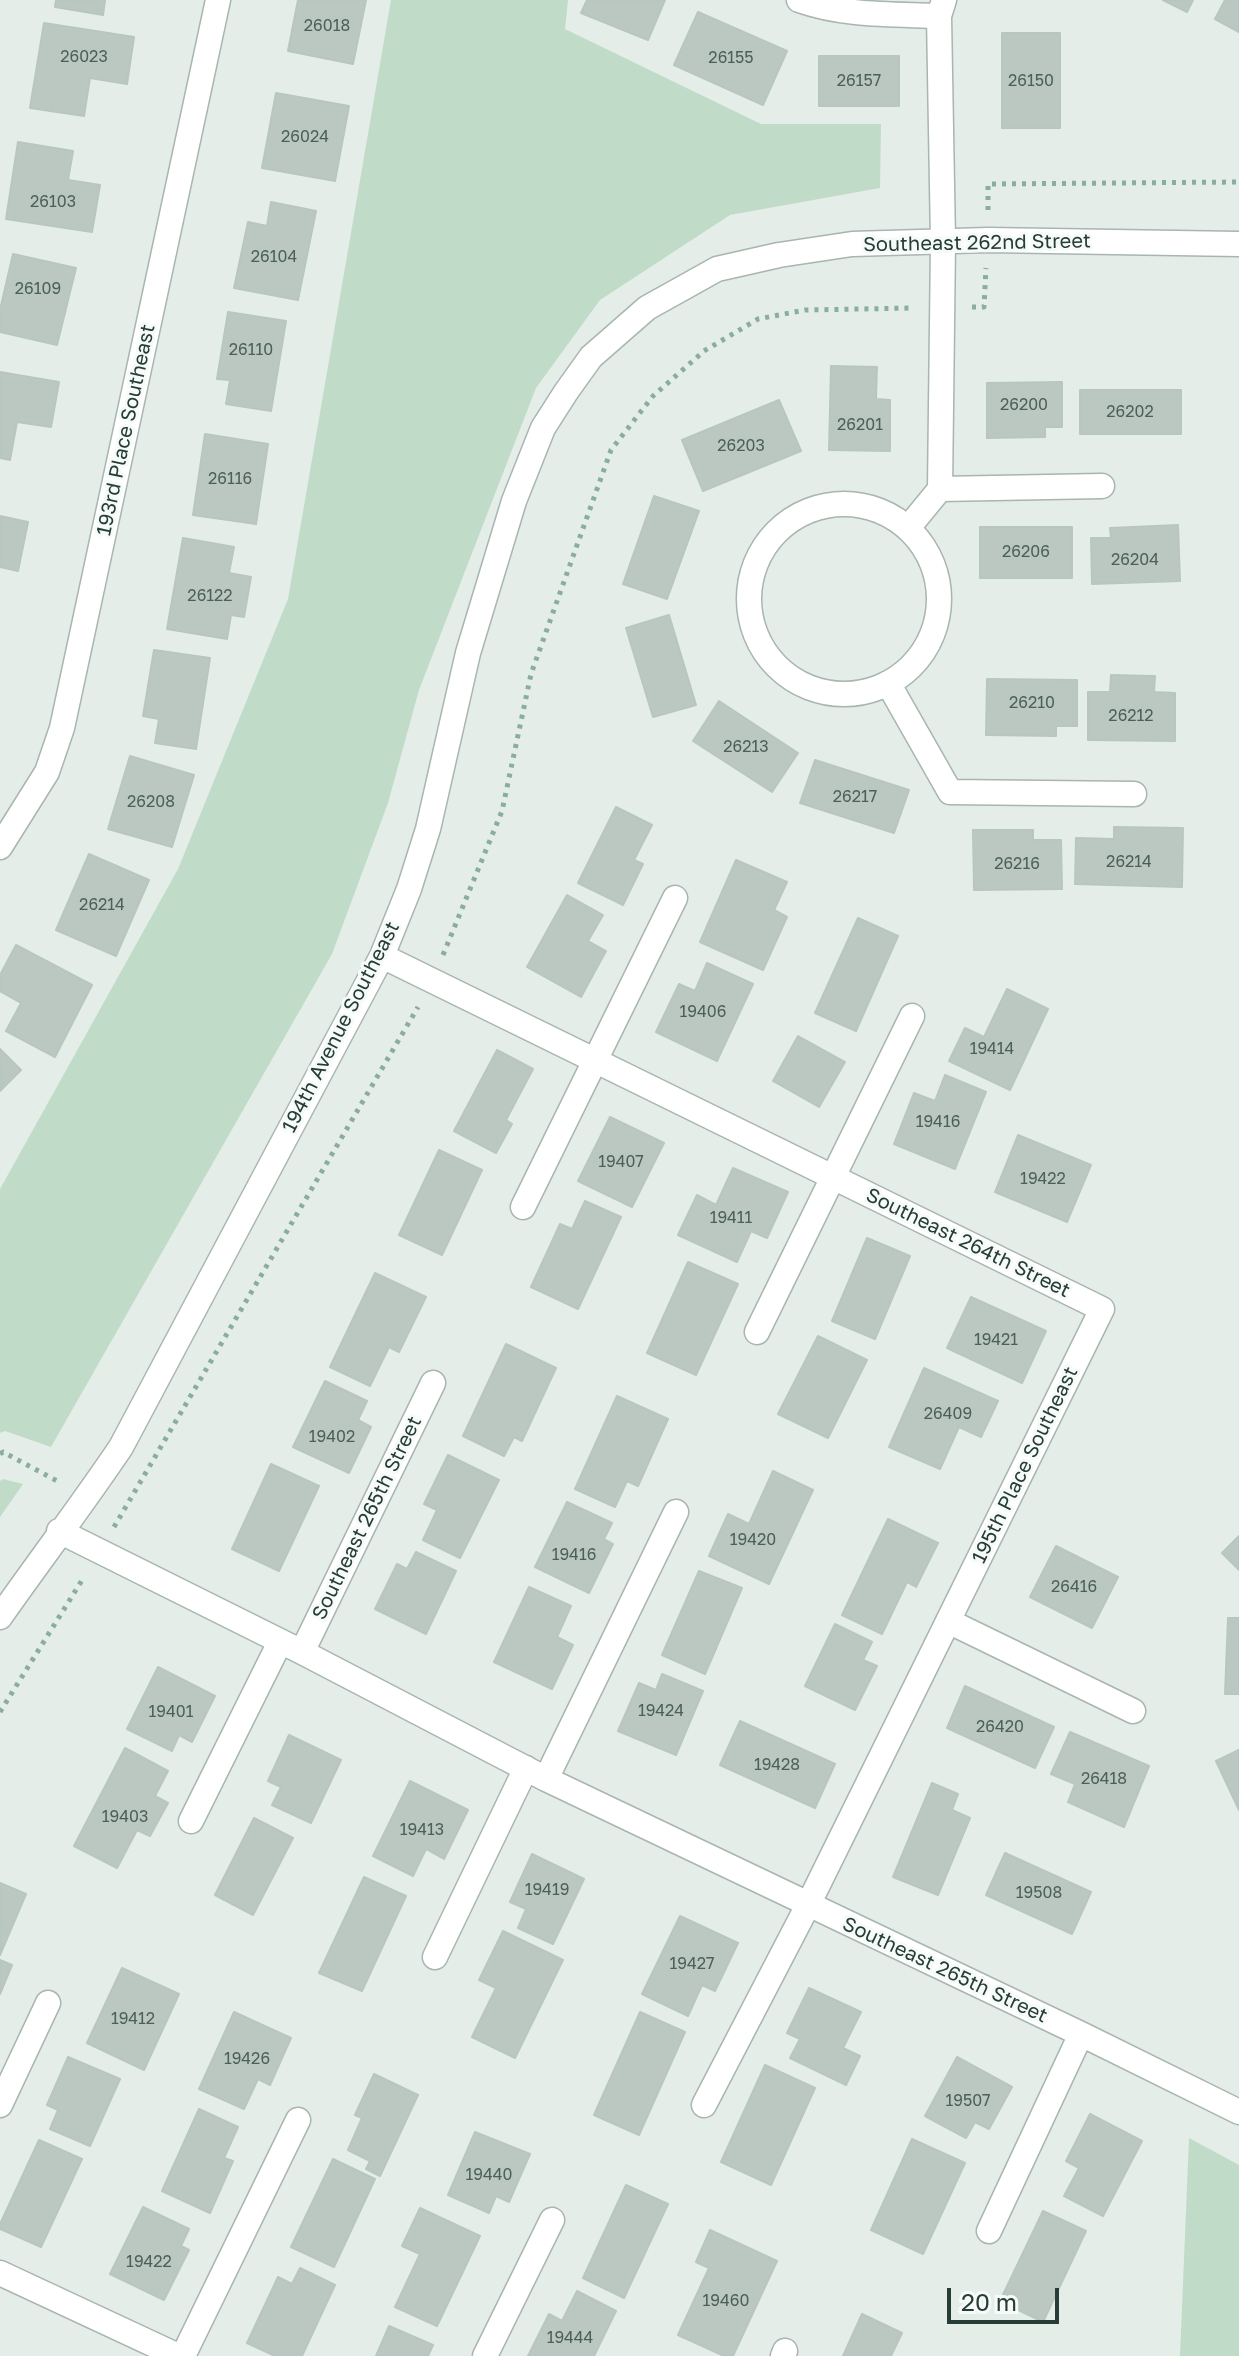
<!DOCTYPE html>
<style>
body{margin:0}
#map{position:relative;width:1239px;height:2356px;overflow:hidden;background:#e5ede9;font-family:"Golos Text",sans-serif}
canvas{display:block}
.scale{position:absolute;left:947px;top:2288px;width:112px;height:36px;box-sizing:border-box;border:4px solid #263d37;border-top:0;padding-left:10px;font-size:24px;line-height:28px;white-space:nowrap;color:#263d37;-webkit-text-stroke:6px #f6faf8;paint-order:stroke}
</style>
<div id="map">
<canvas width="1239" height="2356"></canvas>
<div class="scale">20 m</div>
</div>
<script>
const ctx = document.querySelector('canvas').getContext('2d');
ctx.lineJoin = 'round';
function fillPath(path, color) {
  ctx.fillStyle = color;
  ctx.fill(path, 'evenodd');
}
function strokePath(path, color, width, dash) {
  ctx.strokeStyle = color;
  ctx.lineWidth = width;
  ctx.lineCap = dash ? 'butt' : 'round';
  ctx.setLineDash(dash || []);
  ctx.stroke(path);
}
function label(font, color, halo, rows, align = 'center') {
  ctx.font = font + ' "Golos Text",sans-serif';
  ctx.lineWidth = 6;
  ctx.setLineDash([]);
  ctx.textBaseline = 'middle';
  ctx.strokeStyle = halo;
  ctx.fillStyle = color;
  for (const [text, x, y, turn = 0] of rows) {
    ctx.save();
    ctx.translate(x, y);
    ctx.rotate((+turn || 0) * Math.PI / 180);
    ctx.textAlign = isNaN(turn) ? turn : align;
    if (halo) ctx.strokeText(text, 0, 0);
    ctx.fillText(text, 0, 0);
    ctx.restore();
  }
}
fillPath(new Path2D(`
 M391 0H568L565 29 761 124H881L880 188 730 215 600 300 536 388 419 690 388 803 332 954 51 1447 5 1431 0 1433V1189L178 869 288 599Z
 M3 1479 23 1484 0 1517V1481Z
 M1189 2138 1239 2165V2356H1180Z`), '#c0dcc8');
const building = new Path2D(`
 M56 0H105L103 15 55 7Z
 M298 0H366L353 64 288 51Z
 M587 0H665L648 40 581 13Z
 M1163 0H1193L1187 12Z
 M1225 0H1239V32L1215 19Z
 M698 12 787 51 763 105 674 65Z
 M44 23 134 37 127 84 90 78 84 116 30 108Z
 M1002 33H1060V128H1002Z
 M819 56H899V106H819Z
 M276 93 349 106 335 181 262 168Z
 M18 142 73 151 68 180 100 185 92 232 6 219Z
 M271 202 316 211 298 300 234 288 248 222 267 226Z
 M13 254 76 268 57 345 0 332V310Z
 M228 312 286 321 271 411 226 404 230 380 217 379Z
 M831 366 877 367 876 399 890 400V451L829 450Z
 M0 372 59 382 51 427 17 422 10 460 0 458Z
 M1062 382V427H1045V437L987 438V383Z
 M1080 390H1181V434H1080Z
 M779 400 801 451 703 491 682 440Z
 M205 434 268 444 256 524 193 515Z
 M654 496 699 511 667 599 623 584Z
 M0 516 28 522 18 571 0 567Z
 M1178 525 1180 581 1092 584 1091 538H1111L1110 528Z
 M980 527H1072V578H980Z
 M183 538 234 547 229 573 251 577 244 617 231 615 227 639 167 629Z
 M669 615 696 705 653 717 626 628Z
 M154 650 210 658 196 749 155 743 159 719 143 716Z
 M1111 675 1155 676 1154 692 1175 693V741L1088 740V692H1110Z
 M987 679 1077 680V726H1056V736L986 735Z
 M719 701 798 753 772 792 693 741Z
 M130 756 194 775 172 847 108 829Z
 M815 760 909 790 894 833 800 803Z
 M616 807 652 825 634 860 643 864 623 905 578 883Z
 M1114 827 1183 828 1182 887 1075 884 1076 838 1114 839Z
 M973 830H1033V840H1061L1062 889 974 890Z
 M89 854 149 880 116 956 56 930Z
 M736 860 787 882 774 910 787 917 763 970 700 942Z
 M567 895 603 915 588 941 606 951 581 997 527 967Z
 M858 918 898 936 856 1031 815 1013Z
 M16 945 92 985 55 1057 6 1031 21 1003 0 991V975Z
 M707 963 753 984 717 1061 656 1032 679 984 695 991Z
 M1007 989 1048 1009 1010 1090 949 1061 965 1028 984 1037Z
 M798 1036 845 1062 819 1107 773 1081Z
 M0 1049 21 1070 0 1091Z
 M497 1050 533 1069 506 1120 512 1124 496 1153 454 1131Z
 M945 1075 986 1092 955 1169 894 1144 914 1093 935 1101Z
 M610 1117 664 1143 632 1207 578 1181Z
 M1018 1135 1091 1165 1067 1222 995 1192Z
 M439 1150 482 1170 442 1255 399 1235Z
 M733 1168 788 1192 767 1238 751 1231 737 1262 678 1235 697 1195 716 1205Z
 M585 1201 621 1217 578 1309 531 1287 560 1224 572 1229Z
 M867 1238 910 1256 875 1339 832 1321Z
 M688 1262 738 1284 696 1375 647 1353Z
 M375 1273 426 1297 399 1352 389 1347 370 1386 330 1367Z
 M971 1297 1046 1331 1022 1383 947 1348Z
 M818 1336 867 1360 828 1438 778 1414Z
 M506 1344 556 1368 522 1441 514 1437 504 1456 463 1436Z
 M924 1368 998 1401 981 1437 959 1427 940 1469 889 1447Z
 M325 1381 367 1401 358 1420 371 1427 349 1473 293 1447Z
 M617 1396 668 1419 638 1486 627 1481 615 1507 575 1489Z
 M448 1455 499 1480 460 1558 423 1540 437 1510 424 1504Z
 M271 1464 319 1486 279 1571 232 1549Z
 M773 1471 813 1490 769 1584 709 1556 728 1514 749 1524Z
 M567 1502 612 1523 604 1539 613 1544 589 1593 535 1567Z
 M888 1519 938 1543 916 1587 907 1582 882 1634 842 1615Z
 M1239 1536V1570L1222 1553Z
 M1056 1546 1118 1577 1092 1628 1030 1597Z
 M416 1552 456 1571 426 1634 375 1609 397 1564 407 1569Z
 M699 1571 742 1588 705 1674 662 1655Z
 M529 1587 571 1606 557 1637 573 1645 552 1689 494 1662Z
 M1228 1618H1239V1694H1225Z
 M835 1624 872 1642 863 1660 877 1666 855 1710 805 1686Z
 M158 1667 215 1696 192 1742 179 1735 172 1751 127 1729Z
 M662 1674 703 1691 676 1755 618 1731 639 1683 656 1690Z
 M965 1686 1054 1727 1035 1768 947 1728Z
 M740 1721 835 1764 815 1808 720 1765Z
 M1070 1732 1149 1766 1124 1827 1068 1802 1075 1784 1051 1774Z
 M289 1735 341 1760 311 1823 272 1805 281 1787 268 1781Z
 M125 1748 168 1771 155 1796 168 1803 150 1836 137 1830 117 1868 74 1846Z
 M1239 1750V1810L1216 1761Z
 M410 1781 468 1810 444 1859 426 1849 413 1876 373 1856Z
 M932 1783 958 1794 952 1810 970 1818 938 1895 893 1877Z
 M254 1818 293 1838 253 1915 215 1895Z
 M1005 1853 1091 1892 1072 1934 986 1895Z
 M532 1854 584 1879 553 1944 518 1928 526 1909 510 1902Z
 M364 1877 406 1896 362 1991 319 1973Z
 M0 1883 26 1894 0 1955Z
 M680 1916 738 1943 715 1991 702 1985 688 2016 642 1994Z
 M503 1931 563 1960 515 2058 472 2037 496 1988 479 1980Z
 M0 1960 12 1965 0 1994Z
 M122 1968 179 1994 144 2070 87 2043Z
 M809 1988 861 2012 843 2048 860 2056 846 2085 790 2058 800 2039 787 2033Z
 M234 2012 291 2038 270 2085 258 2079 244 2109 199 2089Z
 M640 2012 685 2032 639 2135 594 2115Z
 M68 2057 120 2079 90 2146 50 2129 58 2110 47 2105Z
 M957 2057 1012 2087 989 2129 975 2122 966 2138 925 2116Z
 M765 2065 815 2088 771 2185 721 2162Z
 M374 2074 418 2095 380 2176 366 2169 370 2161 348 2150 362 2118 355 2115Z
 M199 2109 238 2127 224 2158 233 2161 210 2213 162 2191Z
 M1090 2114 1142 2141 1103 2216 1064 2196 1079 2168 1066 2161Z
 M475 2132 530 2154 509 2202 496 2196 489 2213 448 2195Z
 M912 2139 965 2163 923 2254 871 2230Z
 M39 2140 82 2159 41 2247 0 2229V2224Z
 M333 2159 375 2179 334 2267 291 2247Z
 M626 2185 668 2204 624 2298 583 2278Z
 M143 2207 189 2229 181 2246 189 2250 164 2300 110 2274Z
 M420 2208 480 2236 437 2326 395 2307 420 2254 402 2246Z
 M1043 2211 1086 2231 1043 2322 1000 2301Z
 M710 2230 777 2261 733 2356H724L678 2335 709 2268 696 2262Z
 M300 2268 335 2285 302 2356H275L247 2343 278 2277 292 2284Z
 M577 2291 616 2311 594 2356H528L549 2314 562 2321Z
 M862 2314 902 2333 891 2356H843Z
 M389 2326 433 2345 428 2356H376Z`);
fillPath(building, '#bbc8c2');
strokePath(building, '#b8c6c0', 2);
const minor = new Path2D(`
 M799 0C844 16 892 14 939 16
 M940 489 1102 486
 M749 599a95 95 0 1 1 190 0a95 95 0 1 1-190 0Z
 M908 528 940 489 943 242 939 16 944 0
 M888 683 950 792 1134 794
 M0 847 47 772 62 728 218 0
 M382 956 1102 1309 808 1905 704 2105
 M523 1207 675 898
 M757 1332 912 1016
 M59 1531 302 1652 546 1779 1081 2034 1239 2112
 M0 1617C40 1560 82 1505 121 1447L382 956 409 889 428 829 468 653 514 501 543 428 566 392 591 357 647 308 717 269 779 255 852 244 988 240 1239 244
 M948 1621 1133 1711
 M302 1652 433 1383
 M546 1779 676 1512
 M191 1821 280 1642
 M435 1957 526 1768
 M0 2105 48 2003
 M989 2231 1081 2034
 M0 2273 178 2356
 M183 2356 298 2120
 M485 2356 552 2220
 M783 2356 785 2351`);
strokePath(minor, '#a8b5b0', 27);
strokePath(new Path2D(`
 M988 210V184L1239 182
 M972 307H984L986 268
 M443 955 502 811 531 674 611 450 653 396 704 351 758 319 805 310 914 308
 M0 1454 3 1452 59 1482
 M114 1527 418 1007
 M0 1712 84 1577`), '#89ada2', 5, [4, 6]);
strokePath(minor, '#fff', 24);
label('16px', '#4b605a', null, [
 ["26018",327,26],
 ["26023",84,57],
 ["26155",731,58],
 ["26157",859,81],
 ["26150",1031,81],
 ["26024",305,137],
 ["26103",53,202],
 ["26104",274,257],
 ["26109",38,289],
 ["26110",251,350],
 ["26200",1024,405],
 ["26202",1130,412],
 ["26201",860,425],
 ["26203",741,446],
 ["26116",230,479],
 ["26206",1026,552],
 ["26204",1135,560],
 ["26122",210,596],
 ["26210",1032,703],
 ["26212",1131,716],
 ["26213",746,747],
 ["26217",855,797],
 ["26208",151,802],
 ["26214",1129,862],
 ["26216",1017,864],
 ["26214",102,905],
 ["19406",703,1012],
 ["19414",992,1049],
 ["19416",938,1122],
 ["19407",621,1162],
 ["19422",1043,1179],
 ["19411",731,1218],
 ["19421",996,1340],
 ["26409",948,1414],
 ["19402",332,1437],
 ["19420",753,1540],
 ["19416",574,1555],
 ["26416",1074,1587],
 ["19424",661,1711],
 ["19401",171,1712],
 ["26420",1000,1727],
 ["19428",777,1765],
 ["26418",1104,1779],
 ["19403",125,1817],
 ["19413",422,1830],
 ["19419",547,1890],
 ["19508",1039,1893],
 ["19427",692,1964],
 ["19412",133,2019],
 ["19426",247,2059],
 ["19507",968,2101],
 ["19440",489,2175],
 ["19422",149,2262],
 ["19460",726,2301],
 ["19444",570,2338]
]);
label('20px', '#263d37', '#f6faf8', [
 ["Southeast 262nd Street",977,243,-1],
 ["193rd Place Southeast",126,430,-78],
 ["194th Avenue Southeast",341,1027,-63],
 ["Southeast 264th Street",968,1243,26],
 ["195th Place Southeast",1025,1465,-64],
 ["Southeast 265th Street",367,1518,-64],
 ["Southeast 265th Street",945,1970,25]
]);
</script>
